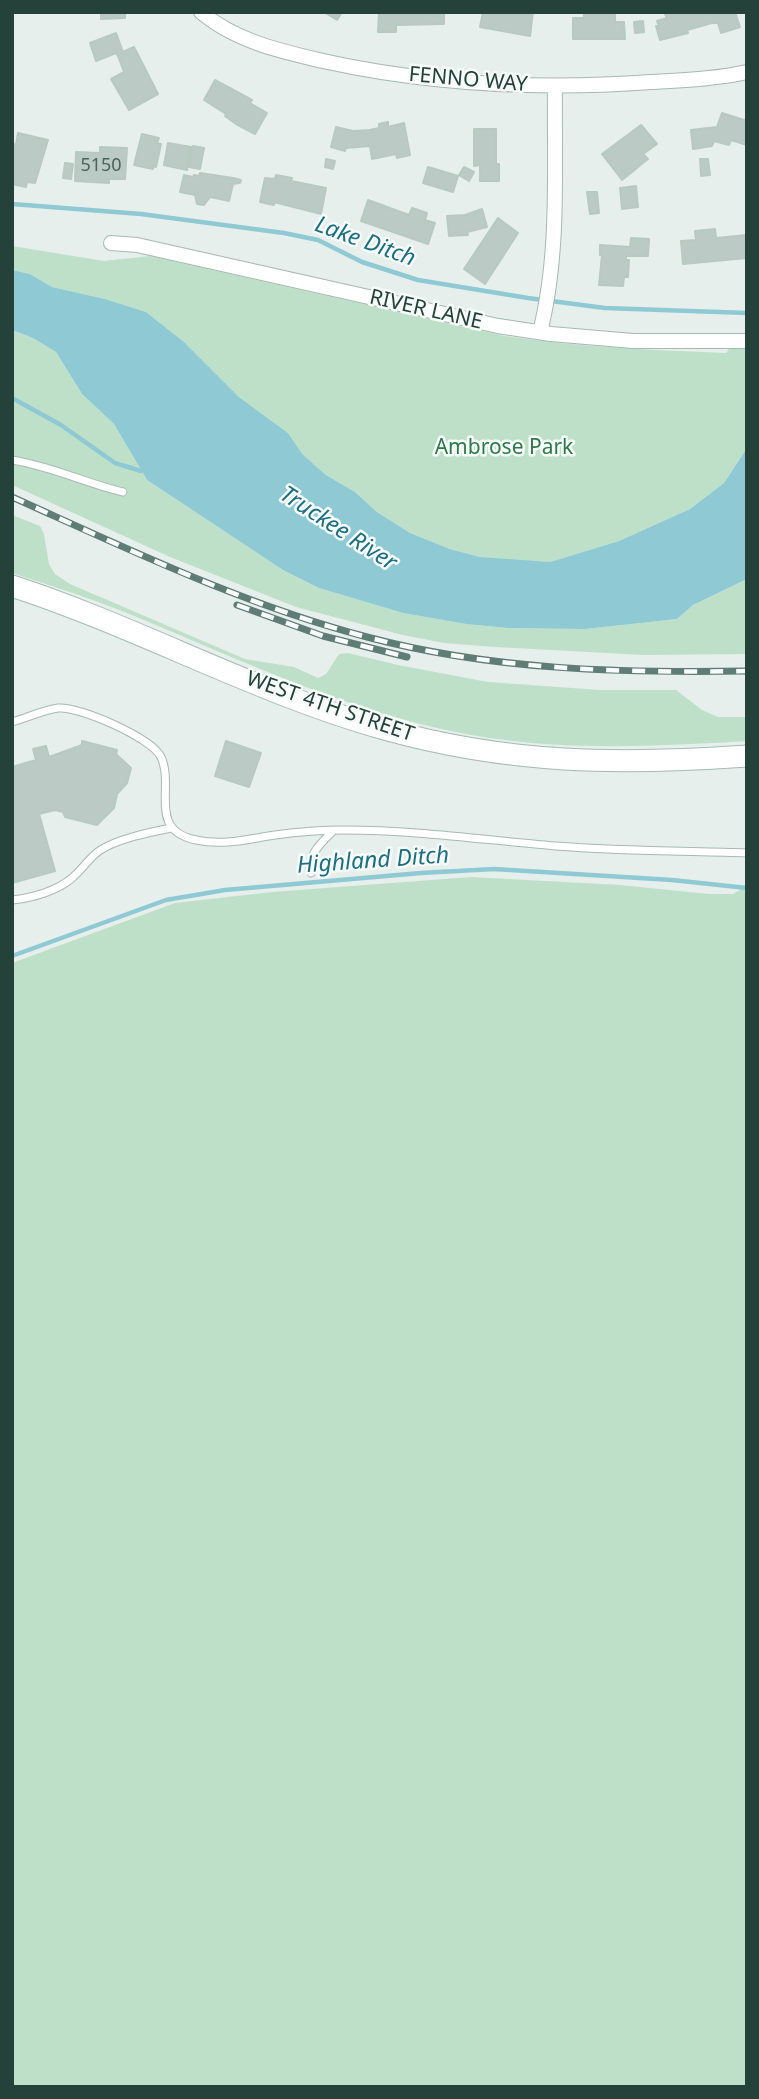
<!DOCTYPE html>
<style>
body{margin:0}
#map{position:relative;width:759px;height:2099px;overflow:hidden;background:#e6efeb;font-family:"Noto Sans",sans-serif}
canvas{display:block}
.frame{position:absolute;inset:0;border:14px solid #24423a;pointer-events:none}
</style>
<div id="map">
<canvas width="759" height="2099"></canvas>
<div class="frame"></div>
</div>
<script>
const ctx = document.querySelector('canvas').getContext('2d');
ctx.lineJoin = 'round';
function fillPath(path, color) {
  ctx.fillStyle = color;
  ctx.fill(path, 'evenodd');
}
function strokePath(path, color, width, dash) {
  ctx.strokeStyle = color;
  ctx.lineWidth = width;
  ctx.lineCap = dash ? 'butt' : 'round';
  ctx.setLineDash(dash || []);
  ctx.stroke(path);
}
function label(font, color, halo, rows, align = 'center') {
  ctx.font = font + ' "Noto Sans",sans-serif';
  ctx.lineWidth = 5;
  ctx.setLineDash([]);
  ctx.textBaseline = 'middle';
  ctx.strokeStyle = halo;
  ctx.fillStyle = color;
  for (const [text, x, y, turn = 0] of rows) {
    ctx.save();
    ctx.translate(x, y);
    ctx.rotate((+turn || 0) * Math.PI / 180);
    ctx.textAlign = isNaN(turn) ? turn : align;
    if (halo) ctx.strokeText(text, 0, 0);
    ctx.fillText(text, 0, 0);
    ctx.restore();
  }
}
fillPath(new Path2D(`
 M12 246 104 261 150 256 505 336C579 347 652 350 726 353L729 349 747 348V448L724 483 690 509 619 541 550 562 514 561 480 557 450 549 410 533 377 512 355 492 326 475 301 454 288 433 239 397 184 342 146 312 105 299 52 287 30 274 12 270Z
 M12 330 33 338 56 352 82 394 114 424 147 480 283 570 319 588 403 613 466 624 507 628 585 629 677 619 693 605 747 579V654L644 655 495 647 444 643 403 635 296 607 170 557 12 485Z
 M12 515 40 526 44 534 49 564 55 574 70 584 245 659 294 667 318 678 326 674 339 654 348 653 398 665 488 682 600 690H676L702 710 718 717H747V741C648 747 548 752 451 731 336 707 230 655 122 611 86 597 49 585 12 573Z
 M471 877 620 885 709 894H733L747 886V2087H12V963L175 903 272 892Z`), '#bfe0c8');
fillPath(new Path2D(`
 M12 270 30 274 52 287 105 299 146 312 184 342 239 397 288 433 302 454 326 475 355 492 377 512 410 533 450 549 480 557 550 562 619 541 690 509 724 483 747 448V579L693 605 677 619 585 629 507 628 466 624 403 613 319 588 283 570 147 480 114 424 82 394 56 352 33 338 12 330Z`), '#8ec9d4');
strokePath(new Path2D(`
 M12 204 141 214 284 233 318 240 362 262 418 280 528 298 605 308 747 313
 M12 398 61 425 115 463 141 471
 M12 956 166 900 225 890 421 873 494 869 672 880 747 888`), '#8ec9d4', 4.5);
const building = new Path2D(`
 M101 12H125V18L101 19Z
 M324 12H342L337 20Z
 M379 12H444V24L396 25V32H378Z
 M483 12H533L530 36 480 27Z
 M581 12H615V22H624L625 39H573V18H584V14Z
 M671 12H735L740 27 721 33 718 23H712L687 30 688 33 660 40 656 26H659L657 21 667 18 665 14Z
 M643 21 644 32 635 33 634 22Z
 M116 33 123 52 134 47 158 94 129 110 111 79 124 72 118 56 116 53 96 61 90 43Z
 M215 80 252 100 250 103 267 113 255 134 236 124 225 116 226 114 204 100Z
 M722 113 747 121V145L731 140 729 145 714 141 712 146 693 149 691 130 717 127Z
 M388 122V127L404 123 410 155 397 158 396 154 372 159 370 146 346 148 345 151 331 147 336 127 353 131 370 130 379 128V124Z
 M641 125 657 144 643 154 648 159 622 180 602 154Z
 M474 129H496V164H499V181H480V165L474 166Z
 M18 133 48 140 35 183 27 182 26 187 12 184V145L16 144Z
 M142 134 159 138 157 143 161 144 156 167 153 166V169L134 165Z
 M168 143 191 147 187 170 164 165Z
 M193 146 204 148 200 169 189 167Z
 M100 147 127 148 125 179H109V183L75 181 76 152 100 153Z
 M326 159 335 161 333 169 325 167Z
 M700 159H708L710 175 701 176Z
 M65 163 73 164 71 179 63 178Z
 M428 167 458 176 453 192 423 183Z
 M464 167 474 172 469 181 459 175Z
 M200 173 233 178 241 180 240 183 233 184 229 201 210 197 204 205 197 204 195 195 180 192 184 175 193 177 194 175 199 176Z
 M276 175 292 178 291 181 326 188 321 214 274 202V205L260 202 265 178 275 179Z
 M636 186 638 207 622 209 620 188Z
 M587 192H597L599 213 590 214Z
 M368 200 409 215 412 208 427 213 425 220 435 223 428 244 361 221Z
 M482 209 487 227 467 232 468 235 449 236 447 216 465 215Z
 M498 218 518 233 485 284 464 269Z
 M715 229 716 238 747 235V258L683 264 681 241 696 240 695 231Z
 M631 238 649 239 648 256H626V260H629L628 277H624L623 286 599 285 602 255H600V245L630 247Z
 M82 741 117 750 116 754 131 768 127 783 117 794 114 808 97 825 65 817 63 812 55 810 39 814 55 871 12 883V767L36 760 33 749 46 746 49 757 82 745Z
 M226 741 261 753 249 787 215 776Z`);
fillPath(building, '#bbcac4');
strokePath(building, '#b8c9c2', 2);
const lane = new Path2D(`
 M12 460C51 466 85 483 123 492
 M12 722C27 718 43 710 58 708 79 706 152 738 161 757 175 788 147 830 196 840 224 846 248 839 275 835 297 832 321 830 344 830 415 830 485 840 556 846 619 851 683 851 747 853
 M311 873C306 856 322 842 333 831
 M12 900C32 898 57 891 72 878 82 870 89 858 99 851 116 839 151 832 171 828`);
const street = new Path2D(`
 M201 12C235 41 280 51 323 61 432 85 541 90 651 82 683 80 716 79 747 72
 M111 243 137 245 498 326 551 334 633 341H745
 M540 332C560 253 554 168 555 87`);
const secondary = new Path2D(`
 M12 586C138 627 256 693 384 729 509 764 619 765 747 756`);
strokePath(lane, '#a8b8b2', 9);
strokePath(street, '#a8b8b2', 16);
strokePath(secondary, '#a4bbb3', 23);
strokePath(lane, '#fff', 7);
strokePath(street, '#fff', 14);
strokePath(secondary, '#fff', 21);
const rail = new Path2D(`
 M12 497C128 549 244 605 367 637 491 670 619 673 747 671
 M237 605 323 636 407 657`);
strokePath(rail, '#5f7d75', 7);
strokePath(rail, '#f7fbf9', 4.5, [13]);
label('18px', '#4a645c', null, [
 ["5150",101,166]
]);
label('21px', '#24423a', '#f7fbf9', [
 ["FENNO WAY",468,80,5],
 ["RIVER LANE",426,310,13],
 ["WEST 4TH STREET",330,707,19]
]);
label('21px', '#2d7a4b', '#f7fbf9', [
 ["Ambrose Park",504,448]
]);
label('italic 23px', '#1c6f80', '#f7fbf9', [
 ["Lake Ditch",365,242,20],
 ["Truckee River",338,529,33],
 ["Highland Ditch",373,861,-4]
]);
</script>
